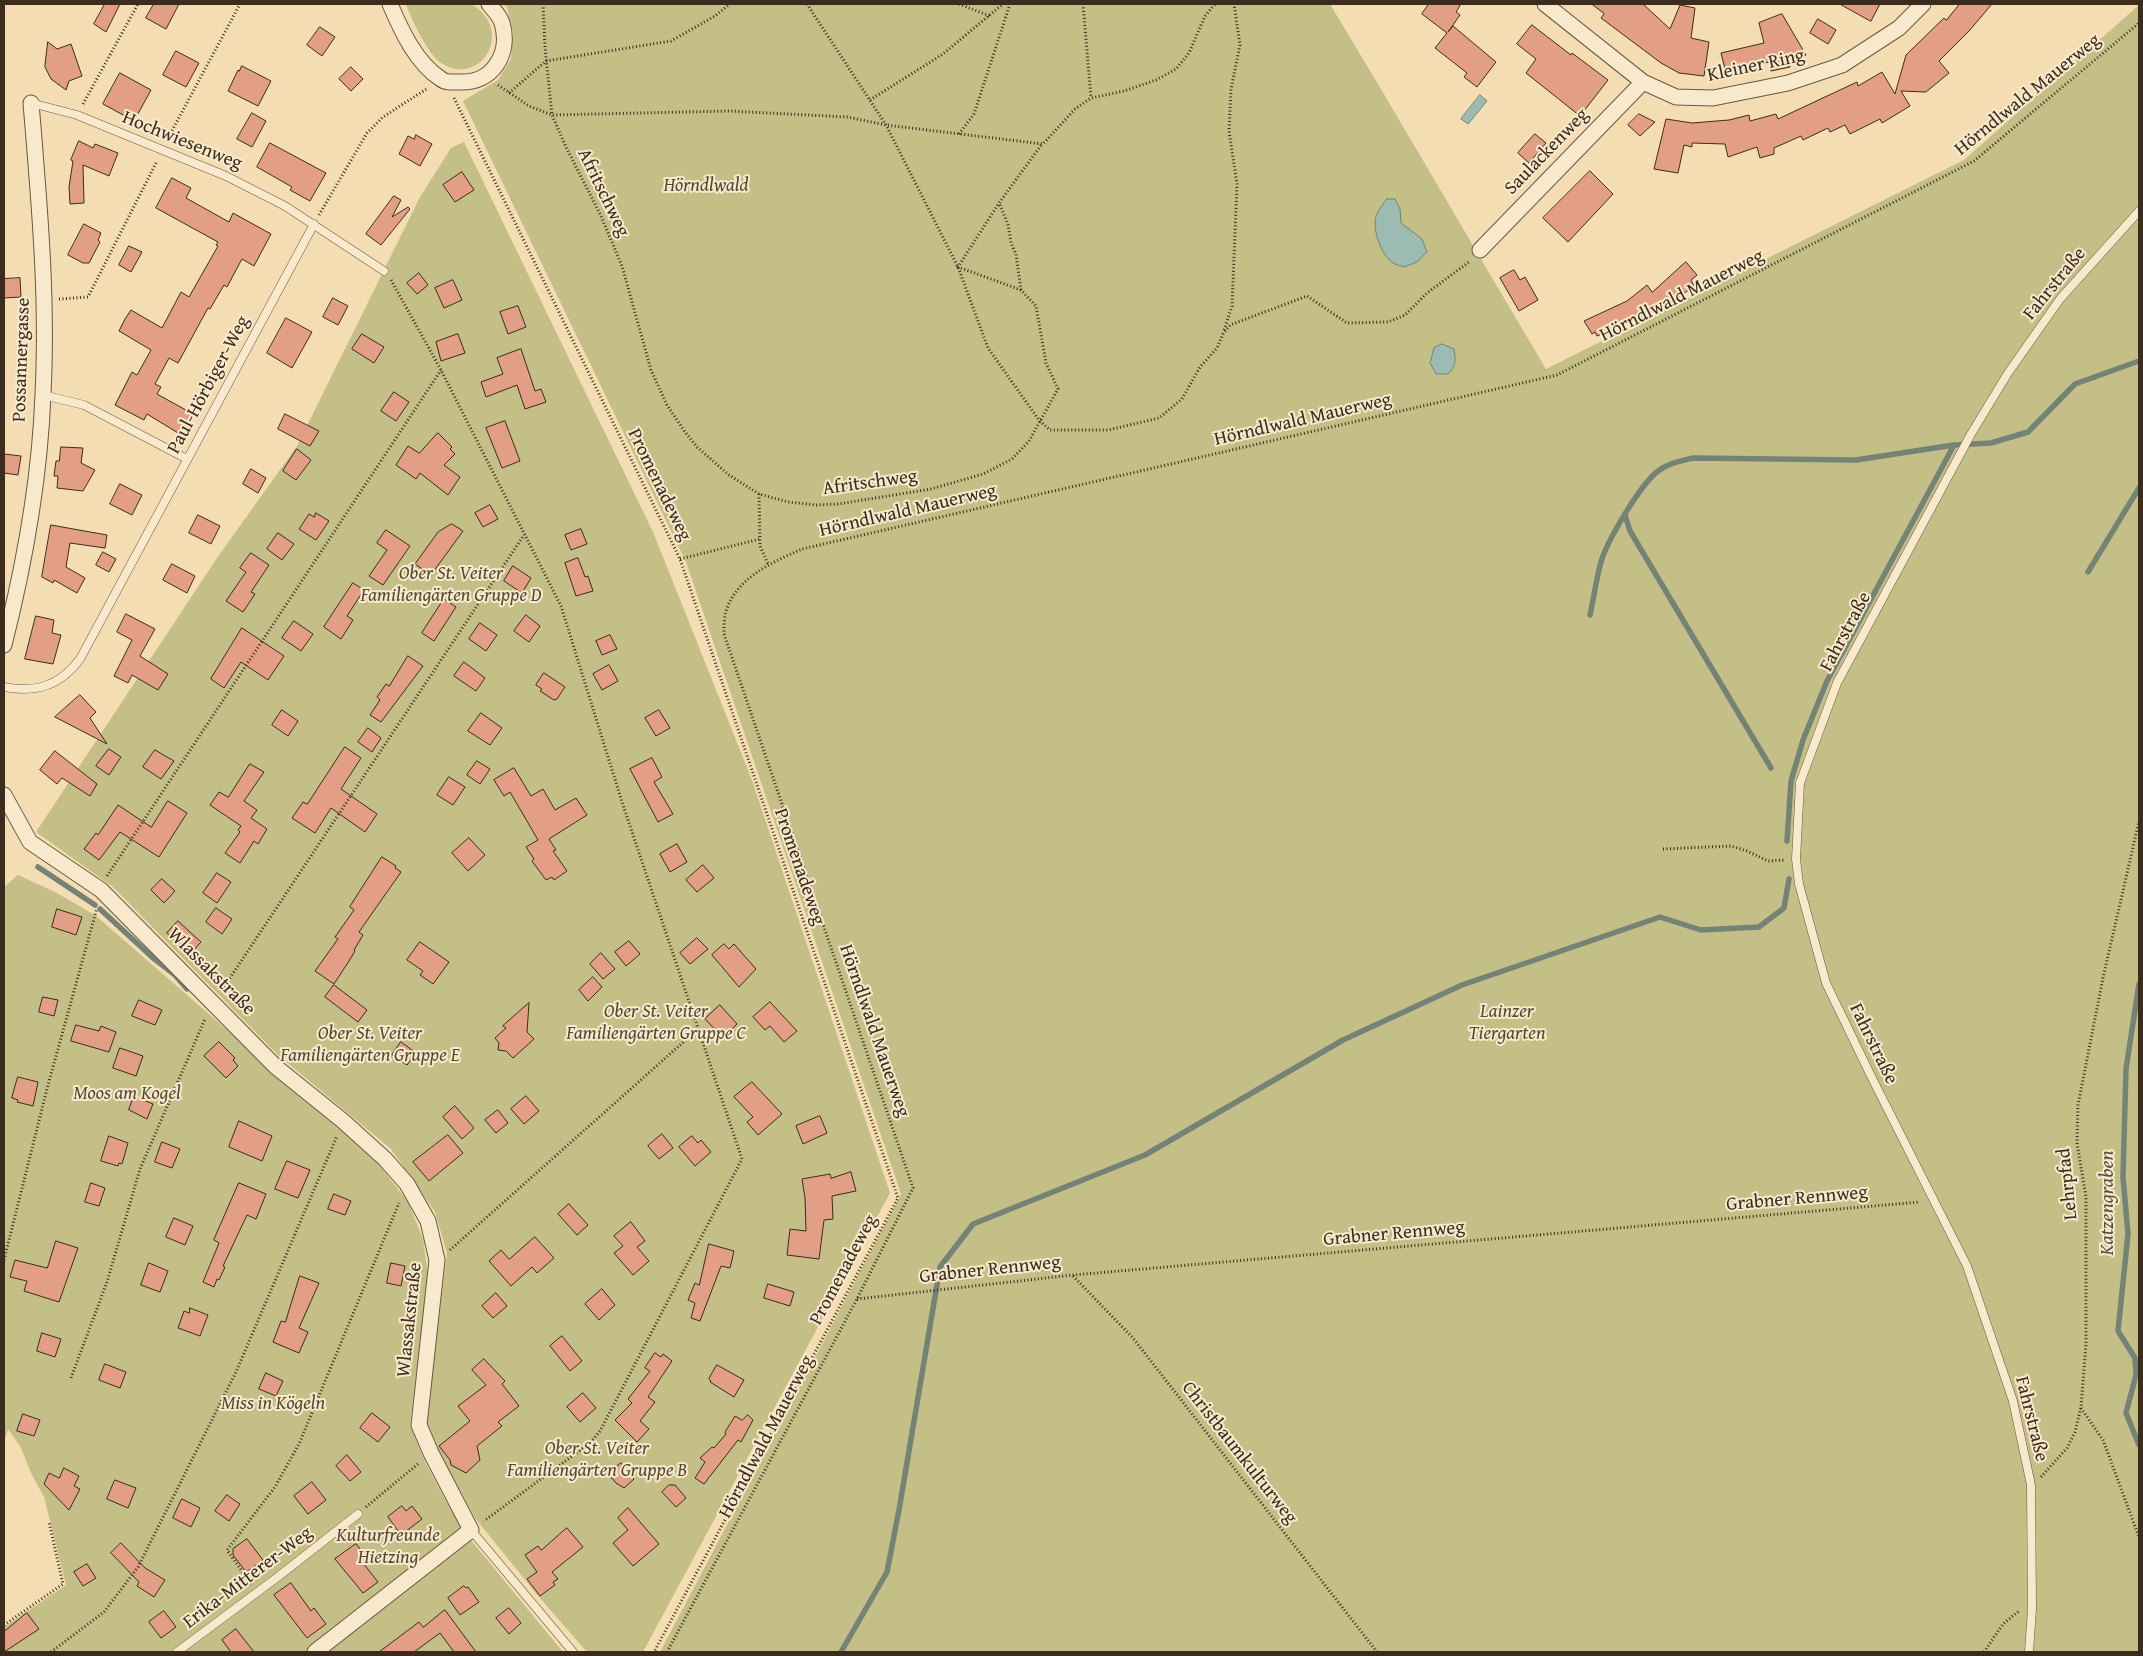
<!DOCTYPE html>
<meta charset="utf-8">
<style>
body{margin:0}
#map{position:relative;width:2143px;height:1656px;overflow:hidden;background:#f4ddb2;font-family:"Gentium Book Plus",serif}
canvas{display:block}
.frame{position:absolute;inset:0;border:5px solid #3b2c1d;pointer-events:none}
</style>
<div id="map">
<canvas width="2143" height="1656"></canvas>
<div class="frame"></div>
</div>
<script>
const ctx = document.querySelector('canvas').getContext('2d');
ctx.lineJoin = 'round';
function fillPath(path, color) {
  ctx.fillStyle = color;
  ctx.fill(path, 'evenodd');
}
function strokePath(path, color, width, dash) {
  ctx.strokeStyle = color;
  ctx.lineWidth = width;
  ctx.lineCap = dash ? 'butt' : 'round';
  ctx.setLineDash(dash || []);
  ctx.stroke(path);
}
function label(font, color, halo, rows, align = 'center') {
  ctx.font = font + ' "Gentium Book Plus",serif';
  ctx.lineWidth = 4;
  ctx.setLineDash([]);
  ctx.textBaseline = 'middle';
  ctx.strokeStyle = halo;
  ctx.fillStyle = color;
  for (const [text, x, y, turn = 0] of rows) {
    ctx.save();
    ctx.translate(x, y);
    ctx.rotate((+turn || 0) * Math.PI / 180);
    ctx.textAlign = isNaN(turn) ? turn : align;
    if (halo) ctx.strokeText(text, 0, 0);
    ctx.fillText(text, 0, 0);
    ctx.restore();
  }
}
fillPath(new Path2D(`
 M406 4 473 5C515 32 480 88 441 63 428 55 411 18 406 4Z
 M503 4H1330C1403 125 1474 248 1546 369L1964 160 2139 5V1652H660L901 1194 686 562 463 101 498 80 511 59 513 33 507 7Z
 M464 142 653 532 752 780 890 1193 643 1652H587L539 1597 475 1518 432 1438 426 1420 447 1253 435 1212 391 1149 278 1055 113 887 36 832 217 558 297 446 420 197 451 148Z
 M18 875 55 892 95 915 347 1134 380 1166 408 1202 423 1239 428 1275 410 1425 426 1464 449 1507 470 1539 563 1652H4V1627L66 1585 44 1497 32 1475 20 1446 8 1429 4 1443V887Z`), '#c3bf87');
const water = new Path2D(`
 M1480 95 1487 101 1468 124 1461 119Z
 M1387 199H1395L1400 209 1401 223 1422 239 1427 252 1417 262 1404 267C1401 266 1396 265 1393 263 1381 255 1372 229 1376 216 1379 209 1382 205 1387 199Z
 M1442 344 1454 349C1456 360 1456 366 1448 374H1436L1430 363 1434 348Z`);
fillPath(water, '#9cbbb1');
strokePath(water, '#758276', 1);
strokePath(new Path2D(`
 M1625 515 1630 531 1771 768
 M2088 572 2139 488
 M1590 615C1594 598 1596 579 1601 562 1607 541 1640 485 1658 471 1668 463 1681 461 1693 458L1856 460 1954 445 1991 443 2028 432 2075 384 2139 361
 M1787 841 1791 781 1803 740 1827 681 1954 445
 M38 867 95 905
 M100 909 152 957 175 975 187 989
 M2139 984 2126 1069 2123 1177 2128 1234 2118 1331 2135 1358 2136 1375 2126 1413 2139 1445
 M841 1652 887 1572 899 1510 940 1267 973 1224 1145 1155 1343 1040 1462 985 1660 917 1701 930 1759 927 1784 908 1789 879`), '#758276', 5.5);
const building = new Path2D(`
 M105 4H120L106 32 94 24Z
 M154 4H179L166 29 146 18Z
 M1429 4H1461L1456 12 1460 15 1448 32 1453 26 1496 62 1477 87 1464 77 1467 73 1435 48 1447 33 1422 14Z
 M1592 4H1643L1670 29 1680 5 1695 8 1691 38 1709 42 1704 76 1679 73 1661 63 1601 18 1604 14Z
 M1840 4H1880L1871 21Z
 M1960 4H1992L1969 31 1939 61 1949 73 1926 92 1901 91 1910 106 1882 123 1880 119 1850 134 1845 125 1830 132 1828 128 1803 140 1801 136 1774 148V154L1760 158 1757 147 1728 157 1725 144 1692 143V147L1684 145 1678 173 1654 169 1666 119 1692 123 1729 120 1749 115 1750 121 1776 114 1778 119 1857 82 1858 86 1882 72 1895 94 1906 55 1944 18 1946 20Z
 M1782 14 1806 55 1789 63 1790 67 1771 71 1769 62 1726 73 1721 53 1764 43 1759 23Z
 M1818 19 1836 30 1828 44 1810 33Z
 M1532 25 1571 55 1572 53 1608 80 1580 116 1526 73 1536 59 1517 44Z
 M320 27 335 37 322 56 307 45Z
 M48 42 57 49 71 44 82 76 69 81 66 90 51 79 45 67Z
 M176 51 199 63 186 87 163 75Z
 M242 66 271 81 258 106 228 91 238 70 239 71Z
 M351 67 363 79 351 91 339 79Z
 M120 73 151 90 134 121 103 104Z
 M252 113 266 121 252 147 237 139Z
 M1639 114 1655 122 1640 136 1628 125Z
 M1535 134 1546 143 1529 163 1518 153Z
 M416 135 432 144 420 166 399 154 408 136 414 139Z
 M79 141 93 148 95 144 118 153 109 176 83 165 84 203 70 204 69 187 73 161 71 160Z
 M270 143 326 173 310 201 290 190 292 187 257 167Z
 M1590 171 1613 194 1568 242 1543 218Z
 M462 172 474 190 455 202 443 185Z
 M172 178 191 188 186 198 229 222 233 213 271 234 254 266 242 259 227 287 224 285 210 309 208 308 178 363 169 358 155 384 161 387 157 394 195 415 183 436 147 414 144 420 115 405 132 372 137 375 151 350 119 331 125 319 131 310 162 328 181 292 189 297 218 246 216 245 218 242 156 208Z
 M394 196 401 200 392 217 408 207 410 209 381 245 366 234Z
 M84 224 101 233 98 240 100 242 89 263H83L68 255Z
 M129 246 142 252 131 272 119 265Z
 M1686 262 1697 275 1691 280 1694 286 1675 300 1640 317 1597 336 1595 332 1592 334 1584 321 1627 301 1647 285 1652 292Z
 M1514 270 1520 280 1525 277 1538 300 1519 311 1500 278Z
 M419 273 428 285 417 294 407 283Z
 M20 278 21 297 4 298V279Z
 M453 280 462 300 444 308 435 288Z
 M333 298 348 306 338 325 323 317Z
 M518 306 526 327 508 334 500 312Z
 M286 318 312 332 292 368 267 353Z
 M362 334 384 347 374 363 352 349Z
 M458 334 465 353 441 361 436 342Z
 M521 349 535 391 541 389 546 402 525 409 517 385 486 397 481 382 503 374 497 358Z
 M394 392 409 402 396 421 381 411Z
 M285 414 319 431 310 446 278 429Z
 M505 421 520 461 502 468 486 428Z
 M438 433 452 447 450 449 455 454 444 465 460 477 448 495 420 473 416 479 396 465 408 446 419 453Z
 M61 447 83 448 81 463 95 470 83 491 57 488 58 476H54L56 461H59Z
 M297 449 311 460 296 480 283 471Z
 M4 454 21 456 18 475 4 473Z
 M251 469 266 478 258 493 243 484Z
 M120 484 142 495 132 515 110 504Z
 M490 505 498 519 483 527 475 513Z
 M316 513 329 521 316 540 299 529 309 514 314 517Z
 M198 515 220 526 211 544 189 533Z
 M452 524 463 531 431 575 415 564 438 532Z
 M51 525 107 535 105 548 70 543 66 567 85 578 77 593 54 580 53 583 42 577Z
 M581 529 587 544 571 550 565 535Z
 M386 530 410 546 383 585 369 576 387 550 377 543Z
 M278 533 294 544 282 560 267 549Z
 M103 552 116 559 109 572 96 565Z
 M251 553 269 565 251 592 255 594 243 612 226 601 246 572 240 568Z
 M578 558 585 577 588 576 593 591 576 596 565 563Z
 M172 564 195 576 187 593 163 580Z
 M513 566 531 578 522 593 504 581Z
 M353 583 364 590 347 616 353 620 341 639 324 627Z
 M444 599 456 607 434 641 422 633Z
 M126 614 155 629 140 656 168 674 158 690 132 675 128 683 114 676 132 640 117 632Z
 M526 615 540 626 529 642 514 631Z
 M36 616 54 620 52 633 61 635 53 664 25 659Z
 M294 621 313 634 301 651 282 638Z
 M480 623 497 635 486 651 469 639Z
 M242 628 284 656 268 680 241 662 224 688 211 679Z
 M610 635 617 649 602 655 596 641Z
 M408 656 423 666 381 722 370 715 380 700 377 697 386 684 389 686Z
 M464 662 485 678 476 691 454 676Z
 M609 665 618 681 602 690 593 674Z
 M544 673 565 687 557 699 554 700 540 691 542 689 536 685Z
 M80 695 96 712 90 718 107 744 55 717Z
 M282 710 298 721 288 736 272 725Z
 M659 710 670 728 656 736 645 718Z
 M481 713 502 728 490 745 468 731Z
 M368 728 381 738 372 752 358 742Z
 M345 747 361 758 341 789 377 814 365 832 331 808 315 833 292 818 303 802 307 804Z
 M109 749 121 757 109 775 96 766Z
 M155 750 174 761 161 779 143 767Z
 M55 751 97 784 90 796 62 778 57 784 40 770Z
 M652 758 662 777 654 782 673 814 658 822 630 769Z
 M477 761 490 769 480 784 467 775Z
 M250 764 264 772 244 801 257 810 251 818 267 829 258 844 254 841 240 863 225 853 240 832 238 830 241 826 210 805 219 792 228 797Z
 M514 768 531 796 543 789 555 810 576 798 587 815 549 839 556 850 553 851 567 871 554 880 552 877 546 880 532 861 534 859 526 847 538 840 510 792 504 796 494 780Z
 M449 777 465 787 453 805 437 795Z
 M168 801 187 813 159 857 120 832 99 860 84 849 96 833 98 835 118 805 151 827Z
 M469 838 485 855 468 871 452 853Z
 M677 844 687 862 670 872 660 854Z
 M382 857 396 866 395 868 401 872 359 932 363 935 354 950 355 951 349 961 334 984 315 971 338 939 335 937 354 910 350 907Z
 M703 865 714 878 697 892 686 880Z
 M217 873 231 882 217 903 203 893Z
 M162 879 175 891 164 903 151 890Z
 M216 908 232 919 222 934 206 922Z
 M57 909 82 917 76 935 52 927Z
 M178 921 201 942 190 954 167 933Z
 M697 938 708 949 690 964 680 953Z
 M629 941 640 954 626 966 615 952Z
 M420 942 449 962 433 984 420 975 423 971 407 960Z
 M724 944 729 949 734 944 756 969 739 987 712 955Z
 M601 953 615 969 603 979 590 964Z
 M593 977 602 987 588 1001 579 990Z
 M334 985 367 1010 358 1022 325 997Z
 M43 997 58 1000 54 1016 39 1012Z
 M139 1000 162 1010 155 1025 132 1016Z
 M770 1002 797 1031 784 1042 770 1026 765 1030 753 1017Z
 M529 1003 527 1032 534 1039 513 1058 506 1051 498 1050 499 1043 495 1038 506 1028 503 1026Z
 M720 1005 737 1024 723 1038 705 1019Z
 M76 1025 99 1031 101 1026 116 1032 109 1052 71 1041Z
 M219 1042 235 1058 233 1060 238 1066 226 1078 204 1056Z
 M401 1042 416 1053 407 1065 392 1055Z
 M120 1048 143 1056 136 1076 113 1068Z
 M18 1077 38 1082 33 1106 17 1102 18 1100 12 1098Z
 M752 1082 782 1114 758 1135 747 1122 753 1117 734 1097Z
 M134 1096 153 1104 147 1119 129 1110Z
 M526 1096 539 1111 524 1124 511 1109Z
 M455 1106 474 1128 462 1139 443 1117Z
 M498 1110 508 1123 496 1133 485 1120Z
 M820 1116 827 1133 803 1144 796 1126Z
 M239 1121 272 1136 262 1161 229 1147Z
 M662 1134 673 1148 659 1159 648 1146Z
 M448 1135 463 1153 429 1181 413 1162Z
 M109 1136 128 1143 122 1164 119 1163 118 1166 101 1161Z
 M692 1136 698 1143 701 1140 711 1152 695 1166 679 1147Z
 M162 1142 180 1149 172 1168 155 1162Z
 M287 1161 310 1170 298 1198 275 1189Z
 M851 1172 856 1191 832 1196 833 1219 824 1220 819 1259 787 1255 790 1229 806 1231 805 1198 802 1179 830 1174 831 1178Z
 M91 1183 105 1188 99 1206 85 1202Z
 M239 1183 266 1194 256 1219 247 1215 223 1266 225 1267 219 1280 217 1279 214 1287 203 1282 219 1243 214 1240Z
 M334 1194 351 1201 345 1215 328 1209Z
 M569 1204 588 1225 577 1235 558 1214Z
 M174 1218 193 1226 185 1245 166 1237Z
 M631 1222 645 1241 637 1247 649 1261 633 1275 614 1253 623 1246 614 1236Z
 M535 1237 554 1258 537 1273 532 1267 511 1286 489 1261 501 1250 509 1259Z
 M56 1241 78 1248 59 1302 24 1291 27 1281 10 1277 15 1260 47 1268Z
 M709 1244 734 1251 730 1268 721 1266 700 1321 691 1318 695 1303 688 1300 695 1283 699 1285Z
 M149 1263 168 1271 160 1292 141 1285Z
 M391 1263 405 1266 401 1286 387 1283Z
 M300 1276 319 1283 299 1328 308 1332 299 1353 273 1342 281 1321 285 1322Z
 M768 1284 794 1292 790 1306 764 1298Z
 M602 1289 615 1305 599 1320 585 1304Z
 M496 1293 507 1306 493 1318 482 1306Z
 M190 1308 208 1315 200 1336 178 1328 184 1311 189 1313Z
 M42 1333 61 1339 55 1357 37 1351Z
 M562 1336 582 1361 570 1371 550 1346Z
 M655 1353 661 1357 663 1354 672 1361 648 1397 655 1402 640 1421 649 1429 637 1442 615 1420 632 1403 628 1399 650 1371 645 1368Z
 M484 1359 505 1381 502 1384 519 1406 498 1422 502 1426 477 1446 480 1460 466 1473 451 1465 450 1460 439 1446 470 1421 458 1406 486 1385 472 1370Z
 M105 1364 126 1372 120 1388 99 1380Z
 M717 1365 744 1380 734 1397 710 1382 711 1381 709 1379Z
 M266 1373 283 1381 276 1396 259 1389Z
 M583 1393 596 1408 580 1422 567 1407Z
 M372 1413 390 1427 378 1442 360 1428Z
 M23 1414 40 1420 34 1436 17 1431Z
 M748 1415 753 1420 741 1442 738 1440 704 1484 695 1478 705 1462 700 1458 712 1447 714 1448 726 1434 725 1432 735 1416 742 1420Z
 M347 1455 361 1472 350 1481 336 1466Z
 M621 1463 634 1479 624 1488 616 1483 608 1474Z
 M64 1468 79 1476 74 1486 80 1489 69 1510 44 1484 49 1473 59 1478Z
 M115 1480 136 1488 128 1508 107 1499Z
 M312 1482 326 1500 308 1514 294 1496Z
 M669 1485H675L686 1498 676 1507 662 1492Z
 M227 1495 240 1504 229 1521 215 1511Z
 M182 1499 200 1508 191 1527 173 1518Z
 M402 1506 406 1511 412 1506 422 1519 401 1535 388 1517Z
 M628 1508 659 1544 633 1566 613 1543 628 1530 618 1518Z
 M567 1528 583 1547 552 1572 558 1579 553 1582 555 1585 540 1596 527 1579 537 1572 525 1555 538 1546 541 1550Z
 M247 1539 263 1560 246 1572 233 1555V1549Z
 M121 1543 145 1568 165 1580 154 1597 137 1586 139 1582 111 1553Z
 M356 1544 368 1559 363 1563 378 1582 363 1593 335 1559Z
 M87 1564 96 1578 83 1586 74 1572Z
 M291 1583 311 1611 314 1608 326 1624 307 1638 274 1595Z
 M464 1586 466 1588 468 1587 479 1602 460 1615 448 1598Z
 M509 1608 521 1623 509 1634 496 1618Z
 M445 1610 476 1652H454L440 1633 414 1652H379L419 1622 423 1627Z
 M164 1611 176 1627 161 1638 149 1622Z
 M27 1613 39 1629 4 1652V1632Z
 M236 1629 254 1652H231L222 1640Z`);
fillPath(building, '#e29f86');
strokePath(building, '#3b2c1d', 1);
const lane = new Path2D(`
 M31 103 77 115 226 176 285 206 384 271
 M43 395 84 405 187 459
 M4 687C36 693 60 686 80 659L314 224
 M471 1530 573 1652
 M177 1652 279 1576 358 1514
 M2029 1652 2032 1609 2031 1485 2013 1401 1967 1266 1872 1078 1826 983 1799 884 1796 859 1800 783 1837 683 1971 434 2008 373 2060 299 2139 211`);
const street = new Path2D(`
 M390 4C401 30 416 63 441 79 446 83 453 82 459 82 493 84 511 53 502 23 500 16 493 9 489 4
 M1545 4 1643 82 1676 97 1713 98 1788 83 1842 65 1899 28 1923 4
 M1480 250 1643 82
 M4 645C24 566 40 476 43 394 48 297 39 200 31 103
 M4 795 30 842 101 890 276 1067 343 1121 385 1159 407 1184 428 1221 437 1260 419 1425 431 1453 471 1530 315 1652`);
strokePath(lane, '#695842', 9);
strokePath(street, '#695842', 17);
strokePath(new Path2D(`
 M543 4 545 48 552 115 566 147 601 216 622 266 651 370 667 405 685 432 697 447 729 475 759 494 788 502 817 505 838 504 931 489 983 474 1012 459 1029 441 1058 389 1046 363 1036 306 1021 290 1016 254 1011 243 1008 224 999 203
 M807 4 886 125 958 267 988 348 1039 420 1050 430H1108L1159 418 1182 399 1200 367 1217 348 1223 334 1230 325 1307 296 1347 323 1388 322 1405 315 1427 293 1469 262
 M959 4 990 16
 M1083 4 1091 98
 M498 85 529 106 552 115 729 111 847 117 886 125 1043 144 1075 109 1091 98 1124 91 1156 80 1176 69 1189 53 1205 16 1215 4
 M509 93 546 61 671 41 715 16 730 4
 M454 98 680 559 898 1198 654 1652
 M870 100 943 54 1003 4
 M83 104 138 4
 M959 134 974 114 1010 4
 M167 140 240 4
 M319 215 367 133 383 117 428 88
 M391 280 441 370 561 606 623 805 742 1159 600 1431 590 1443 484 1521
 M1021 290 958 267 999 203 1042 144
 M59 299 88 297 157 161
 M1224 330 1232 306 1237 184 1229 131 1231 89 1240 45 1234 4
 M759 494 760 546 768 564
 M680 559 760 539
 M1663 849 1731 846 1747 851 1768 861 1785 860
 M107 876 441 370
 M222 990 524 535
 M450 1250 698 1029
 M4 1260 48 1085 97 908
 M1073 1276 1133 1338 1377 1652
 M857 1299 1073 1275 1920 1202
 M71 1378 107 1282 140 1169 205 1019
 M2081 1408 2103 1440 2139 1537
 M2041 1477 2067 1448 2075 1432 2081 1407 2086 1344V1197L2077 1143 2078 1105 2103 978 2139 821
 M366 1507 419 1463
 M251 1584 227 1550 275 1487 299 1444 399 1203
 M4 1625 63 1584 49 1522
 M51 1652 104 1612 138 1567 236 1372 337 1136
 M667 1652 857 1299 913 1188 724 634C724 626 724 618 726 611 737 577 773 562 802 549L1557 375 1974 161 2139 23
 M1984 1652 2003 1624 2019 1611`), '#3b2c1d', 3, [1, 2.5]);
strokePath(lane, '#f8e9cd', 8);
strokePath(street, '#f8e9cd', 15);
label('19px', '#3b2c1d', '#f8e9cd', [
 ["Kleiner Ring",1756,66,-12],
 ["Hörndlwald Mauerweg",2028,95,-39],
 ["Hochwiesenweg",182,141,22],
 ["Saulackenweg",1547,152,-46],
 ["Afritschweg",603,193,64],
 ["Fahrstraße",2055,284,-51],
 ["Hörndlwald Mauerweg",1682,296,-27],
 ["Possannergasse",22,360,-88],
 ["Paul-Hörbiger-Weg",209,385,-62],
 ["Hörndlwald Mauerweg",1303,420,-13],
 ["Afritschweg",870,483,-8],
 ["Promenadeweg",659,485,64],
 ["Hörndlwald Mauerweg",908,511,-13],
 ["Fahrstraße",1846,632,-62],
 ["Promenadeweg",799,867,71],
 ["Wlassakstraße",211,972,45],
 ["Hörndlwald Mauerweg",874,1031,71],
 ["Fahrstraße",1873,1044,64],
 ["Lehrpfad",2068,1184,-96],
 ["Grabner Rennweg",1797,1199,-5],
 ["Grabner Rennweg",1394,1234,-5],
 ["Promenadeweg",844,1270,-62],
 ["Grabner Rennweg",990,1270,-6],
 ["Wlassakstraße",410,1320,-84],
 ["Fahrstraße",2031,1419,76],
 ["Hörndlwald Mauerweg",767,1437,-62],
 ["Christbaumkulturweg",1239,1453,52],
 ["Erika-Mitterer-Weg",248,1578,-37]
]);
label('italic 19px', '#564932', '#f8e9cd', [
 ["Hörndlwald",706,186],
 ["Ober St. Veiter",451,574],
 ["Familiengärten Gruppe D",451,596],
 ["Ober St. Veiter",656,1012],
 ["Familiengärten Gruppe C",656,1034],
 ["Lainzer",1507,1012],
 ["Tiergarten",1507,1034],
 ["Ober St. Veiter",370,1034],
 ["Familiengärten Gruppe E",370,1056],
 ["Moos am Kogel",127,1094],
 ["Miss in Kögeln",273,1404],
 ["Ober St. Veiter",597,1449],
 ["Familiengärten Gruppe B",597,1471],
 ["Kulturfreunde",388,1536],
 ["Hietzing",388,1558]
]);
label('italic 20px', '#535042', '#f8e9cd', [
 ["Katzengraben",2108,1203,-90]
]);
</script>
